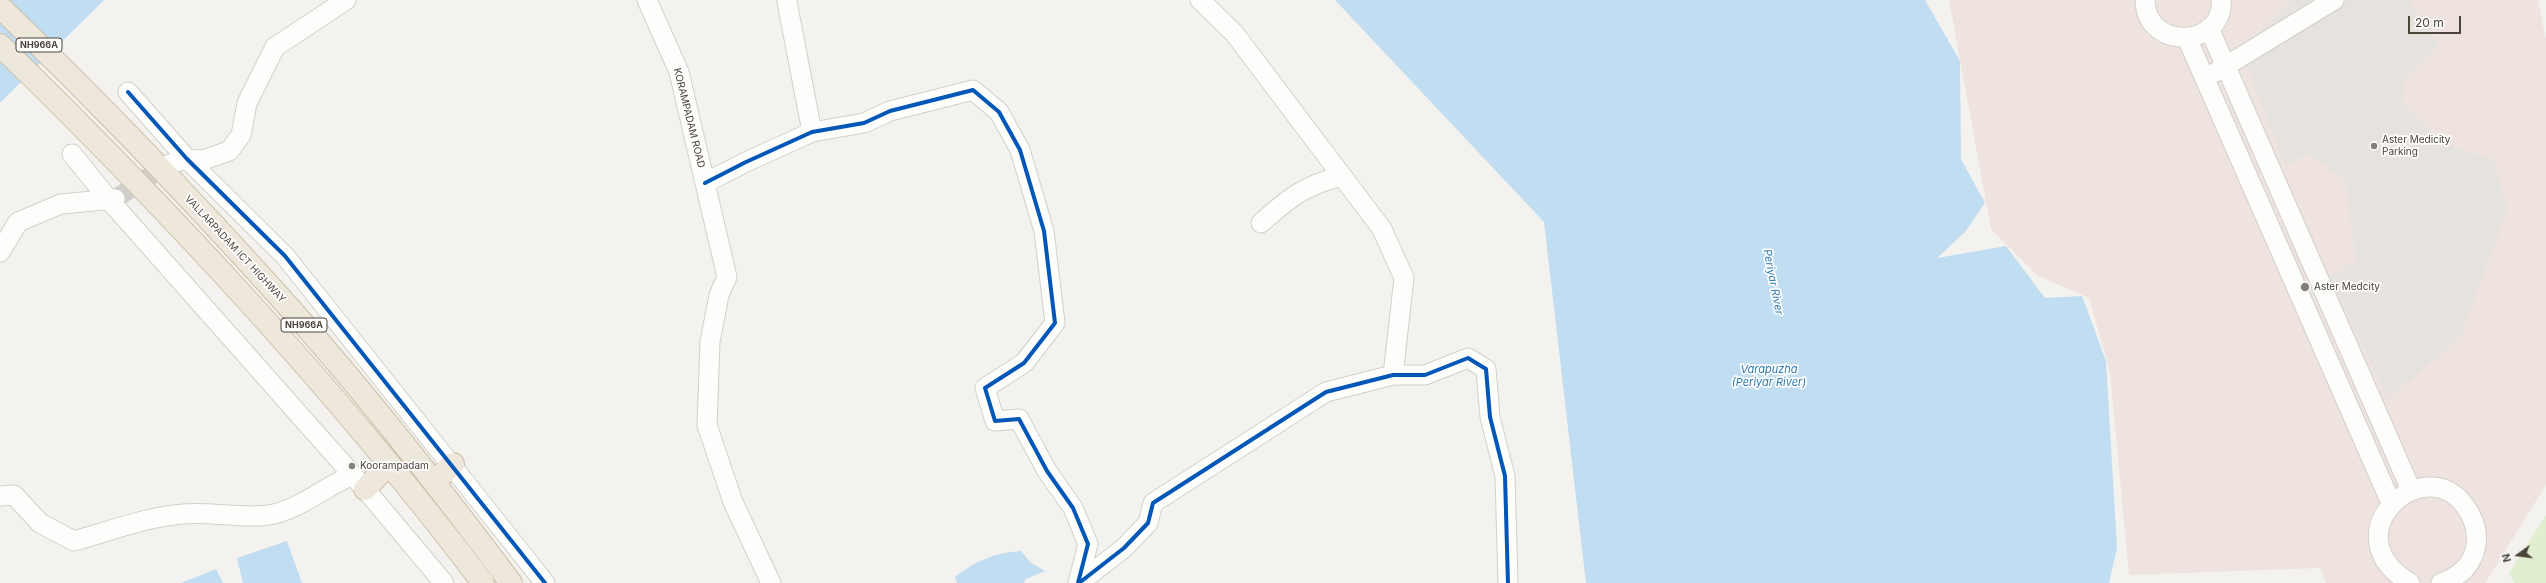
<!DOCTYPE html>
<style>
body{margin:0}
#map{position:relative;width:2546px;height:583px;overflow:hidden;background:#f4f2ee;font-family:Inter,sans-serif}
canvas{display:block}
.north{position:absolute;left:2498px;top:535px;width:40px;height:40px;-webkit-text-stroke:3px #fff;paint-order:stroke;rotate:256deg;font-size:11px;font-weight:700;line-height:16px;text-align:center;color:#4b4439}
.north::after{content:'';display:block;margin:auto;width:14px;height:18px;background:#4b4439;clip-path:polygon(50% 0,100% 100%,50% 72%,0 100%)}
.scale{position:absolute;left:2408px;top:16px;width:53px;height:18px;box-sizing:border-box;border:2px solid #4b4439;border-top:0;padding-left:5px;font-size:12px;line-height:14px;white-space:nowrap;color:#4b4439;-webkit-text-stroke:3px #fff;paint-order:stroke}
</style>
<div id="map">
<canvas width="2546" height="583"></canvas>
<div class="north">N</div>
<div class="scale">20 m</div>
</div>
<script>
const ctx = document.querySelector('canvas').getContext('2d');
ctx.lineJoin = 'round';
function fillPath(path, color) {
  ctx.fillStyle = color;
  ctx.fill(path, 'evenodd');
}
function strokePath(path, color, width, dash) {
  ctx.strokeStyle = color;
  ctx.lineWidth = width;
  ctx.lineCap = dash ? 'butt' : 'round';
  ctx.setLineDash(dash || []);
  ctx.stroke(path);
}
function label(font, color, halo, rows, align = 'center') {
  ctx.font = font + ' Inter,sans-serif';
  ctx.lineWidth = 3.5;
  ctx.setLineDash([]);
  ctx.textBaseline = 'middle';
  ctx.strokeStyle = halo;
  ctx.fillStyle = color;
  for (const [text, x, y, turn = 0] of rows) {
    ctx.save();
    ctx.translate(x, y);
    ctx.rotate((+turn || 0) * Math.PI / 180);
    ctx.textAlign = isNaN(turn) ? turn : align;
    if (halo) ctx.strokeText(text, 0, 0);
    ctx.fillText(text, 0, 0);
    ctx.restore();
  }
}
fillPath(new Path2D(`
 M1949 0H2538L2546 40V485L2485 583H2326L2320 568 2129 575 2110 372 2089 298 2038 276 1991 229Z`), '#eee3df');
fillPath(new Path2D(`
 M2546 515V583H2514L2509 573Z`), '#e1eecf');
fillPath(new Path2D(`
 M2291 0H2409L2439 45 2404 82 2402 103 2446 145 2493 159 2508 208 2461 336 2388 400 2330 276 2356 261 2345 182 2310 153 2285 166 2242 52Z`), '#e6e3df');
fillPath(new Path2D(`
 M0 0H104L0 103Z
 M1335 0H1925L1960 61 1961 159 1985 203 1965 232 1937 258 2006 246 2045 298 2082 296 2106 361 2117 548 2109 583H1586L1544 222Z
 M287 541 302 583H243L237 558Z
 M1021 551 1030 562 1045 571 1026 579 1024 583H957L955 577C977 560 994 553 1021 551Z
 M216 569 223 583H181Z`), '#c0ddf1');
strokePath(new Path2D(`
 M115 199 167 165`), '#d2cfca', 19, [19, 10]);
const minor = new Path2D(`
 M647 0 679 72 727 277 719 295 710 342 707 425 733 502 771 583
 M1200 0 1234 33 1382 229 1404 278 1393 375
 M2145 0C2146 52 2225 47 2221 0
 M787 2 812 132
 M2209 28 2411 490
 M2187 38 2391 503
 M2216 72 2334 0
 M128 92 187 159 285 256 545 583
 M72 154 110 201 365 489 444 583
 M167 165 187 159 203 160 229 151 241 135 247 103 275 47 346 0
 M705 183 746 162 812 132 864 123 890 111 973 90 999 112 1020 150 1044 231 1055 323 1024 363 985 388 995 421 1019 419 1047 471 1073 508 1088 544 1078 583
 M1261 223C1289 198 1305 185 1342 176
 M0 252 18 222 61 204 115 199
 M0 496 14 495 40 523 74 541C110 531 146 517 183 514 211 511 248 520 274 514 303 507 326 486 353 475
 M1079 583 1124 548 1148 523 1153 503 1326 392 1393 375H1425L1468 358 1486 369 1490 417 1505 476 1508 583
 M2410 583C2329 534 2424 449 2465 506 2474 518 2478 530 2476 545 2473 565 2459 577 2441 583`);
const highway = new Path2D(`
 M0 7C95 99 188 195 277 294 360 386 437 484 511 583
 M0 45C173 214 337 390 483 583
 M435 481 453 464
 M365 489 389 464`);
strokePath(minor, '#d2d0cb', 21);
strokePath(highway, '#ccbfa9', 24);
strokePath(minor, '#fdfdfc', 19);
strokePath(highway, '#ede8db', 22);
strokePath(new Path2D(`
 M128 92 187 159 285 256 545 583
 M705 183 746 162 812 132 864 123 890 111 973 90 999 112 1020 150 1044 231 1055 323 1024 363 985 388 995 421 1019 419 1047 471 1073 508 1088 544 1078 583
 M1079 583 1124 548 1148 523 1153 503 1326 392 1393 375H1425L1468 358 1486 369 1490 417 1505 476 1508 583`), '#0057b8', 4);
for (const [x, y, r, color] of [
 [2374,146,4,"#868178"],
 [2305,287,5,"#868178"],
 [352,466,4,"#868178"]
]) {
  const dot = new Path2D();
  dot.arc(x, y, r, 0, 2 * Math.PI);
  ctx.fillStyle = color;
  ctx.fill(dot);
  strokePath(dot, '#fff', 1.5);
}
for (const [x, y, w] of [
 [39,45,46],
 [304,325,46]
]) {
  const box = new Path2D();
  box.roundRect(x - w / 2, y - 7, w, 14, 3);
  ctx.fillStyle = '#fff';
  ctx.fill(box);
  strokePath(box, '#4b4439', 1);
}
label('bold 9px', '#4b4439', null, [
 ["NH966A",39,45],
 ["NH966A",304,325]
]);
label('10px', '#4b4439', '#fff', [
 ["KORAMPADAM ROAD",689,118,76],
 ["VALLARPADAM ICT HIGHWAY",235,249,47]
]);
label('10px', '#4b4439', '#fff', [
 ["Aster Medicity",2382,140],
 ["Parking",2382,152],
 ["Aster Medcity",2314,287],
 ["Koorampadam",360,466]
], 'left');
label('italic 11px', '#2e7ab2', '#fff', [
 ["Periyar River",1773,282,79],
 ["Varapuzha",1769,370],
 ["(Periyar River)",1769,383]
]);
</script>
